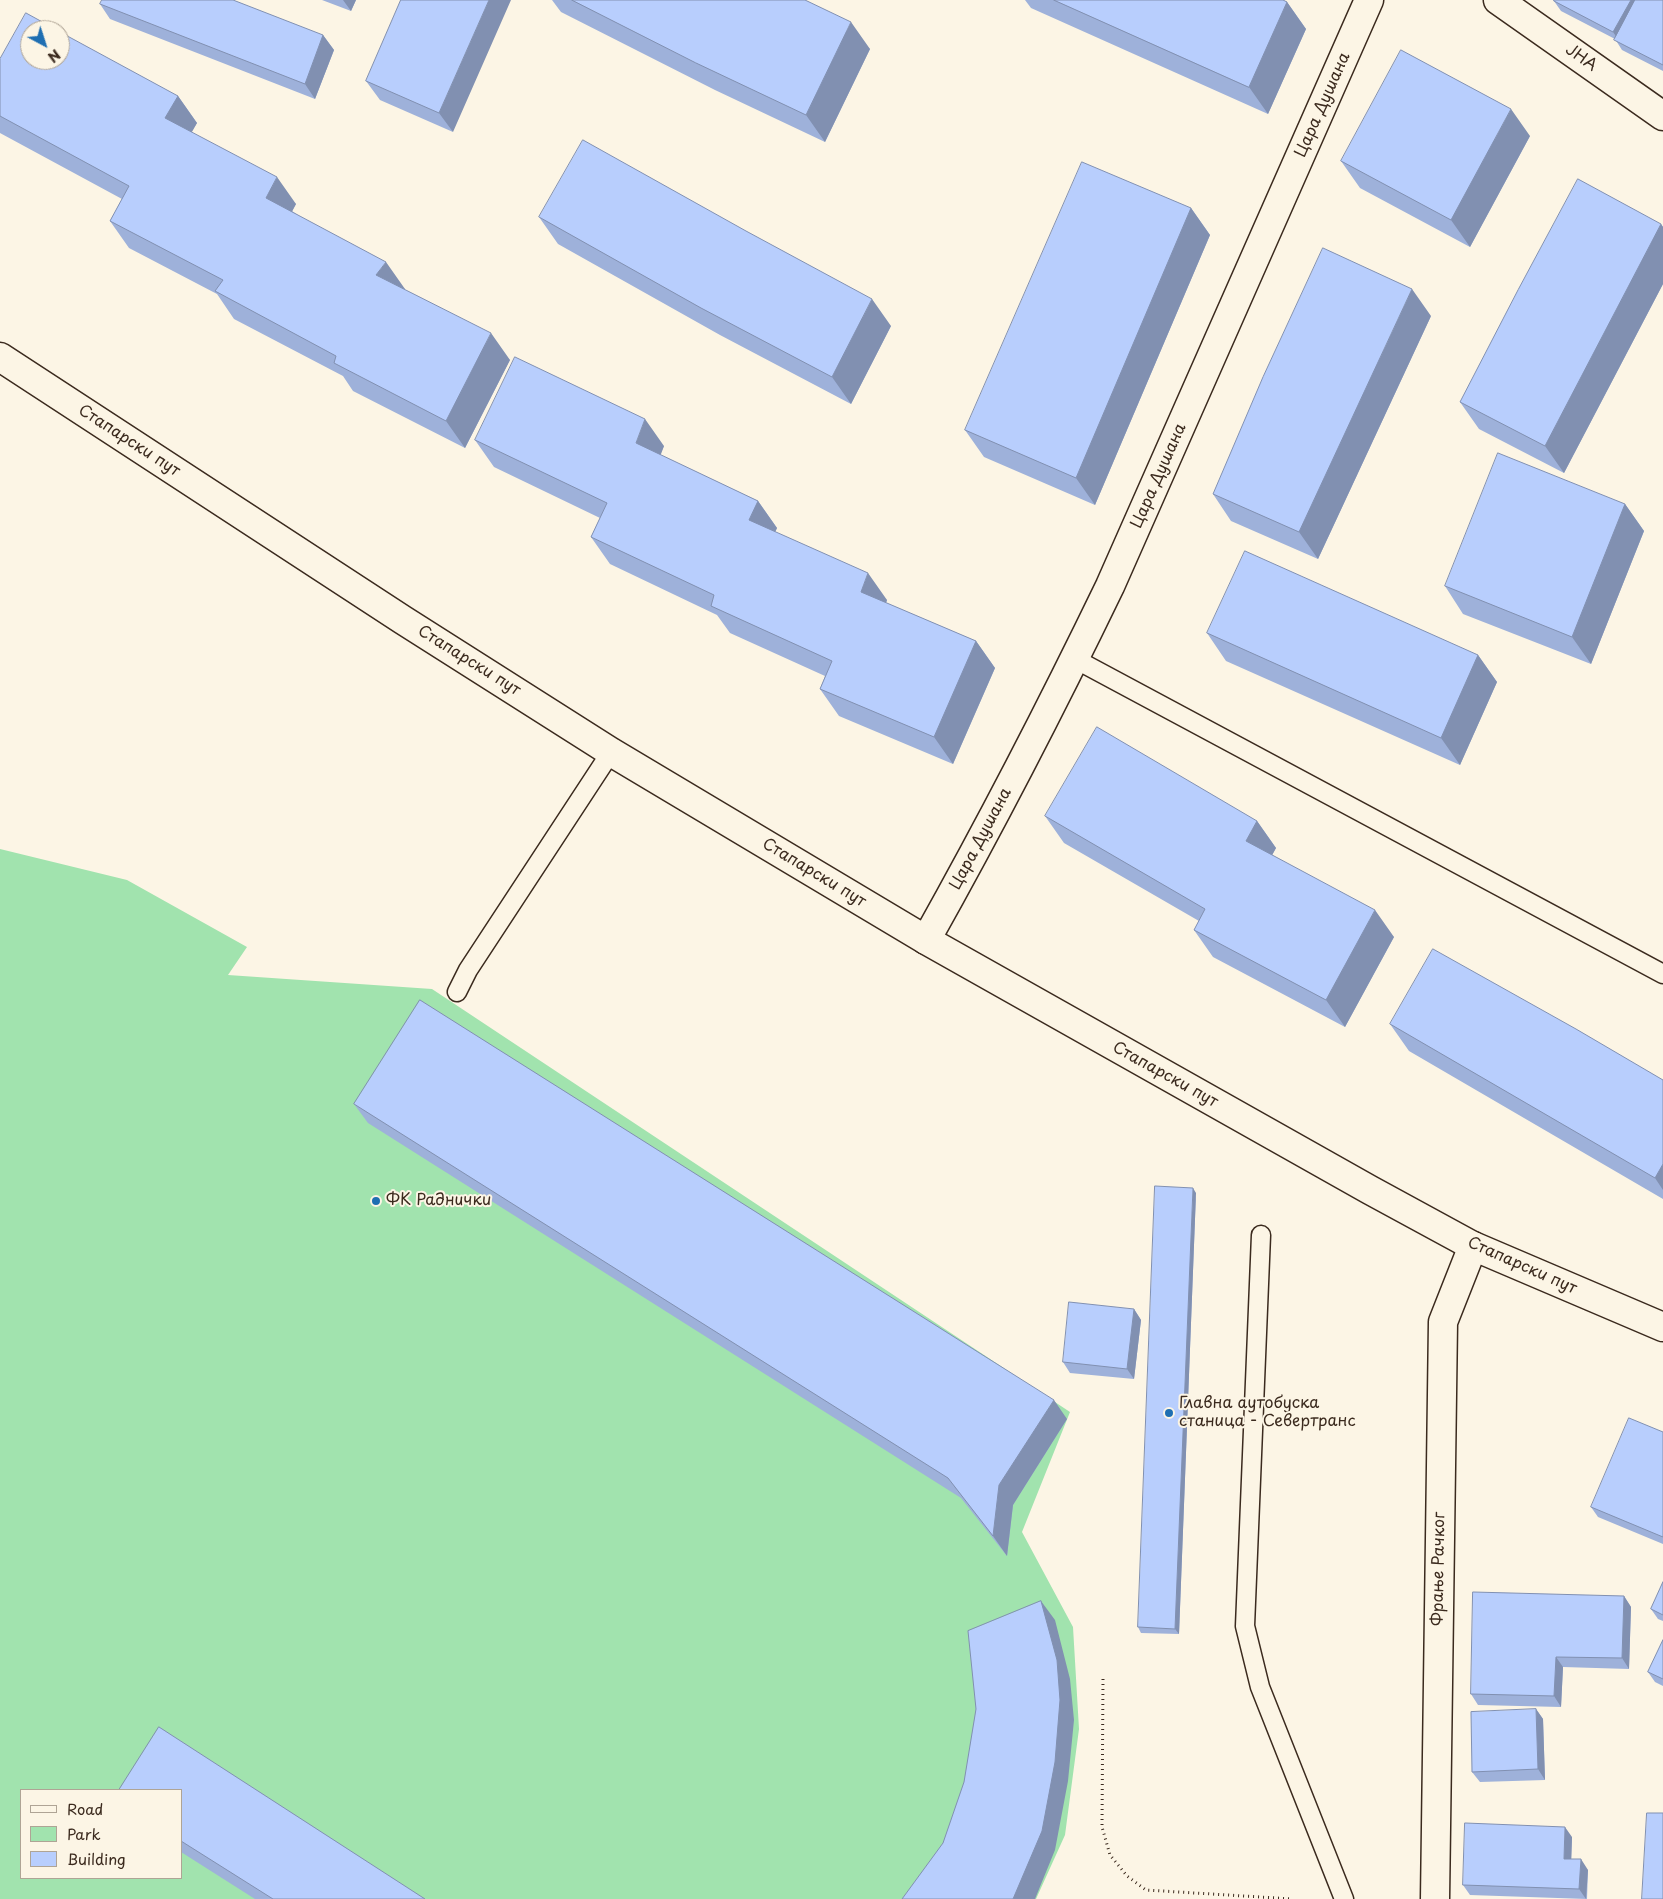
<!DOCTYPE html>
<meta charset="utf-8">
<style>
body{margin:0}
#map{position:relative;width:1663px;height:1899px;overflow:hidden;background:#fcf5e5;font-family:"Playpen Sans",sans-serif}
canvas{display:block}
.legend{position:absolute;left:20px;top:1789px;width:162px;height:90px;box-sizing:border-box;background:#fcf5e5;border:1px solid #afa495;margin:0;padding:6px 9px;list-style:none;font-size:15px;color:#3b2a1e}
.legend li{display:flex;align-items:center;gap:10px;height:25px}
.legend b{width:25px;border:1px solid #afa495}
.north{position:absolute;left:20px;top:20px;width:50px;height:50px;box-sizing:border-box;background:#fcf5e5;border:1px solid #afa495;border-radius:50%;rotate:140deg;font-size:14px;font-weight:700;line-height:20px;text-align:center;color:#3b2a1e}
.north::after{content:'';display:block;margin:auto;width:18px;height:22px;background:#1f6fb2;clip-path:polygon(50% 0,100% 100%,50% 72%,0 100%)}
</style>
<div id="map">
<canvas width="1663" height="1899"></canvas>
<ul class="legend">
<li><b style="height:6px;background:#fcf5e5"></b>Road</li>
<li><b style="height:14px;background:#a1e3ae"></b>Park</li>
<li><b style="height:14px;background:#b8cefd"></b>Building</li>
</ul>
<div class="north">N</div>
</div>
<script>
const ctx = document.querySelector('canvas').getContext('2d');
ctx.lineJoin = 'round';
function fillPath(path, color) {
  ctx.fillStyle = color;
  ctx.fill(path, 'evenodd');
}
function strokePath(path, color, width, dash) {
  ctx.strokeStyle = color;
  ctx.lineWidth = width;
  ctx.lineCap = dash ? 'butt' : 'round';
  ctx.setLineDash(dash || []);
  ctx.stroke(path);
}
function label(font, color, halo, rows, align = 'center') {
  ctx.font = font + ' "Playpen Sans",sans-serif';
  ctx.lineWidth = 4;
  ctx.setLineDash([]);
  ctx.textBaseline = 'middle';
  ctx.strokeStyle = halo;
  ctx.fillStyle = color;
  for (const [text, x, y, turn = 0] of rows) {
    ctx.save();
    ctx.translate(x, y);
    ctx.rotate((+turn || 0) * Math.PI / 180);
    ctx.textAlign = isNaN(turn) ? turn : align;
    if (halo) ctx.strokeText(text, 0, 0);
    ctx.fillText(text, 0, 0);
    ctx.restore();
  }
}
fillPath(new Path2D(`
 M0 849 127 880 247 947 228 975 432 989 1070 1412 1022 1532 1073 1627 1079 1729 1065 1835 1036 1899H0ZM21 1790H181V1878H21Z`), '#a1e3ae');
const lane = new Path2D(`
 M1075 659 1663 974
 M457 992 468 970 611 752
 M1261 1235 1245 1626 1260 1687 1344 1899`);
const street = new Path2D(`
 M1498 0 1663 116
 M926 940C991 824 1052 706 1110 586L1369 0
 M1435 1899 1443 1322 1473 1246`);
const secondary = new Path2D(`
 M0 357 403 620 611 752 926 940 1370 1190 1473 1246 1663 1327`);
strokePath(lane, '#3b2a1e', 21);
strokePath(street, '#3b2a1e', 31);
strokePath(secondary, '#3b2a1e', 31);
strokePath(new Path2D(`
 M1103 1679 1102 1827 1110 1855 1127 1876 1146 1890 1293 1899`), '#3b2a1e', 3, [1, 4]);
strokePath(lane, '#fcf5e5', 18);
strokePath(street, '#fcf5e5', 28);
strokePath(secondary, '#fcf5e5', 28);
fillPath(new Path2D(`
 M322 0H356L351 11Z
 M401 0 453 132 380 100 366 81Z
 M552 0H805L870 49 825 142 715 90 561 12Z
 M1025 0H1283L1287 2 1306 29 1268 114 1031 8Z
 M1663 0V71L1622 50 1615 39 1561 11 1554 1Z
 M100 4 323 35 334 50 315 99 110 19Z
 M0 59 178 96 197 123 191 132 296 204 292 211 405 289H404L510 360 465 448 353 391 343 376 234 319 217 294 129 248 110 221 122 199 0 133Z
 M1530 136 1470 247 1360 188 1341 161Z
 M1191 208 1210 235 1095 505 984 457 965 430Z
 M539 217 891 326 851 404 720 335 558 244Z
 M1661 224 1663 227V284L1564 473 1479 429 1460 402Z
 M1431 316 1318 559 1231 521 1213 494Z
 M475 440 664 446 660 455 758 501 777 528 775 532 887 600 886 603 976 641 995 668 953 764 839 716 820 689 825 676 730 633 717 615 610 564 591 537 600 518 494 467Z
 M1625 504 1644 531 1591 664 1463 614 1445 586Z
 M1207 633 1478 655 1497 682 1460 765 1226 661Z
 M1045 816 1257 821 1276 848 1272 855 1394 937 1345 1027 1213 957 1194 930 1199 921 1064 843Z
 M1390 1024 1663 1080V1199L1409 1051Z
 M354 1104 1067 1419 1013 1505 1007 1556 961 1498 368 1123Z
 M1196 1193 1179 1634 1141 1633 1138 1627Z
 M1134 1309 1141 1320 1134 1379 1070 1373 1063 1362Z
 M1663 1432V1544L1598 1517 1591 1507Z
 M1663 1582V1621L1658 1619 1651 1609Z
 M1624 1596 1631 1607 1629 1669 1563 1667 1561 1707 1478 1705 1471 1694Z
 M1663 1640V1686L1655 1682 1648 1672Z
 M1536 1709 1543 1719 1545 1780 1480 1782 1472 1772Z
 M181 1790 425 1899H255L181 1852Z
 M1572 1837 1571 1859 1588 1870 1587 1899 1470 1895 1463 1885Z`), '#9eb1da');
fillPath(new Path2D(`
 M343 0H356L351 11Z
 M489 0H511L453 132 439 113Z
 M1631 0H1643L1620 42 1613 32Z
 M1287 2 1306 29 1268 114 1249 87Z
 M851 22 870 49 825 142 806 115Z
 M323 35 334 50 315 99 305 84Z
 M178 96 197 123 184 146 165 118Z
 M1511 109 1530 136 1470 247 1451 220Z
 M277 177 296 204 285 225 266 198Z
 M1191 208 1210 235 1095 505 1076 478Z
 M1661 224 1663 227V284L1564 473 1545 446Z
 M386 262 405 289 395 302 376 275Z
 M1412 289 1431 316 1318 559 1299 532Z
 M872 299 891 326 851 404 832 377Z
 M491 333 510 360 465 448 446 421Z
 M645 419 664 446 655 470 636 443Z
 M758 501 777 528 768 547 749 520Z
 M1625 504 1644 531 1591 664 1572 637Z
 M868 573 887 600 880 619 861 592Z
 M976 641 995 668 953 764 934 737Z
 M1478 655 1497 682 1460 765 1441 738Z
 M1257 821 1276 848 1265 868 1246 841Z
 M1375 910 1394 937 1345 1027 1326 1000Z
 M1663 1164V1190L1655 1178Z
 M1193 1188 1196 1193 1179 1634 1175 1629Z
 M1134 1309 1141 1320 1134 1379 1127 1369Z
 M1054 1400 1067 1419 1013 1505 1007 1556 993 1536 999 1485Z
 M1624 1596 1631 1607 1629 1669 1622 1658Z
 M1041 1601 1055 1620 1070 1679 1074 1720 1068 1781 1055 1850 1035 1899H1013Z
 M1556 1657 1563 1667 1561 1707 1554 1696Z
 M1536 1709 1543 1719 1545 1780 1538 1769Z
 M1565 1827 1572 1837 1571 1869 1564 1859Z
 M1581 1859 1588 1870 1586 1899 1579 1889Z`), '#8190b1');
const building = new Path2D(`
 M102 0H233L323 35 305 84 100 4Z
 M401 0H489L439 113 366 81Z
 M572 0H805L851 22 806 115 696 63Z
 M1054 0H1283L1287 2 1249 87Z
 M1554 0H1631L1613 32 1554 1Z
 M1635 0H1663V65L1614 40Z
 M26 13 57 30H30V60H60V32L178 96 165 118 277 177 266 198 386 262 376 275 491 333 446 421 334 363 336 356 215 291 223 280 110 221 129 186 0 116V59Z
 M1401 50 1511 109 1451 220 1341 161Z
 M583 140 746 231 872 299 832 377 701 308 539 217Z
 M1082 162 1191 208 1076 478 965 430Z
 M1578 179 1661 224 1545 446 1460 402 1518 290Z
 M1323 248 1412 289 1299 532 1213 494 1263 377Z
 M515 357 645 419 636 443 758 501 749 520 868 573 861 592 976 641 934 737 820 689 832 661 711 606 714 595 591 537 607 503 475 440Z
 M1498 453 1625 504 1572 637 1445 586Z
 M1245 551 1478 655 1441 738 1207 633Z
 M1097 727 1257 821 1246 841 1375 910 1326 1000 1194 930 1205 909 1045 816Z
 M1433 949 1576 1029 1663 1080V1164L1655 1178 1390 1024Z
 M420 1000 1054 1400 999 1485 993 1536 948 1478 354 1104Z
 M1155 1186 1193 1188 1175 1629 1138 1627Z
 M1069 1302 1134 1309 1127 1369 1063 1362Z
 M1629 1418 1663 1432V1537L1591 1507Z
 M1663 1582V1615L1651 1609Z
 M1473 1592 1624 1596 1622 1658 1556 1657 1554 1696 1471 1694Z
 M1041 1601 1057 1660 1060 1700 1055 1762 1042 1831 1013 1899H902L943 1843 964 1782 976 1709 968 1631Z
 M1663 1640V1679L1648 1672Z
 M1536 1709 1538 1769 1472 1772 1471 1712Z
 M159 1727 425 1899H273L181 1841V1790H119Z
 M1647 1813H1663V1899H1642Z
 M1465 1823 1565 1827 1564 1859H1581L1579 1889 1463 1885Z`);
fillPath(building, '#b8cefd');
strokePath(building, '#8190b1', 1);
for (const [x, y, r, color] of [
 [376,1201,5,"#1f6fb2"],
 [1169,1413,5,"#1f6fb2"]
]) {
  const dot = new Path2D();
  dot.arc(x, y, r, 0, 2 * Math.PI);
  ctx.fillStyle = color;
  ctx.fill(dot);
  strokePath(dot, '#fcf5e5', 2);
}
label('16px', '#3b2a1e', '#fcf5e5', [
 ["ЈНА",1581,58,35],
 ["Цара Душана",1323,105,-66],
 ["Стапарски пут",129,441,33],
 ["Цара Душана",1159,476,-66],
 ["Стапарски пут",469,661,32],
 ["Цара Душана",981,839,-62],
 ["Стапарски пут",814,873,31],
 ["Стапарски пут",1165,1075,29],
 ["Стапарски пут",1522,1266,24],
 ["Фрање Рачког",1439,1569,-89]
]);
label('16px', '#3b2a1e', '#fcf5e5', [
 ["ФК Раднички",386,1201],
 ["Главна аутобуска",1179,1404],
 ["станица - Севертранс",1179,1422]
], 'left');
</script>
